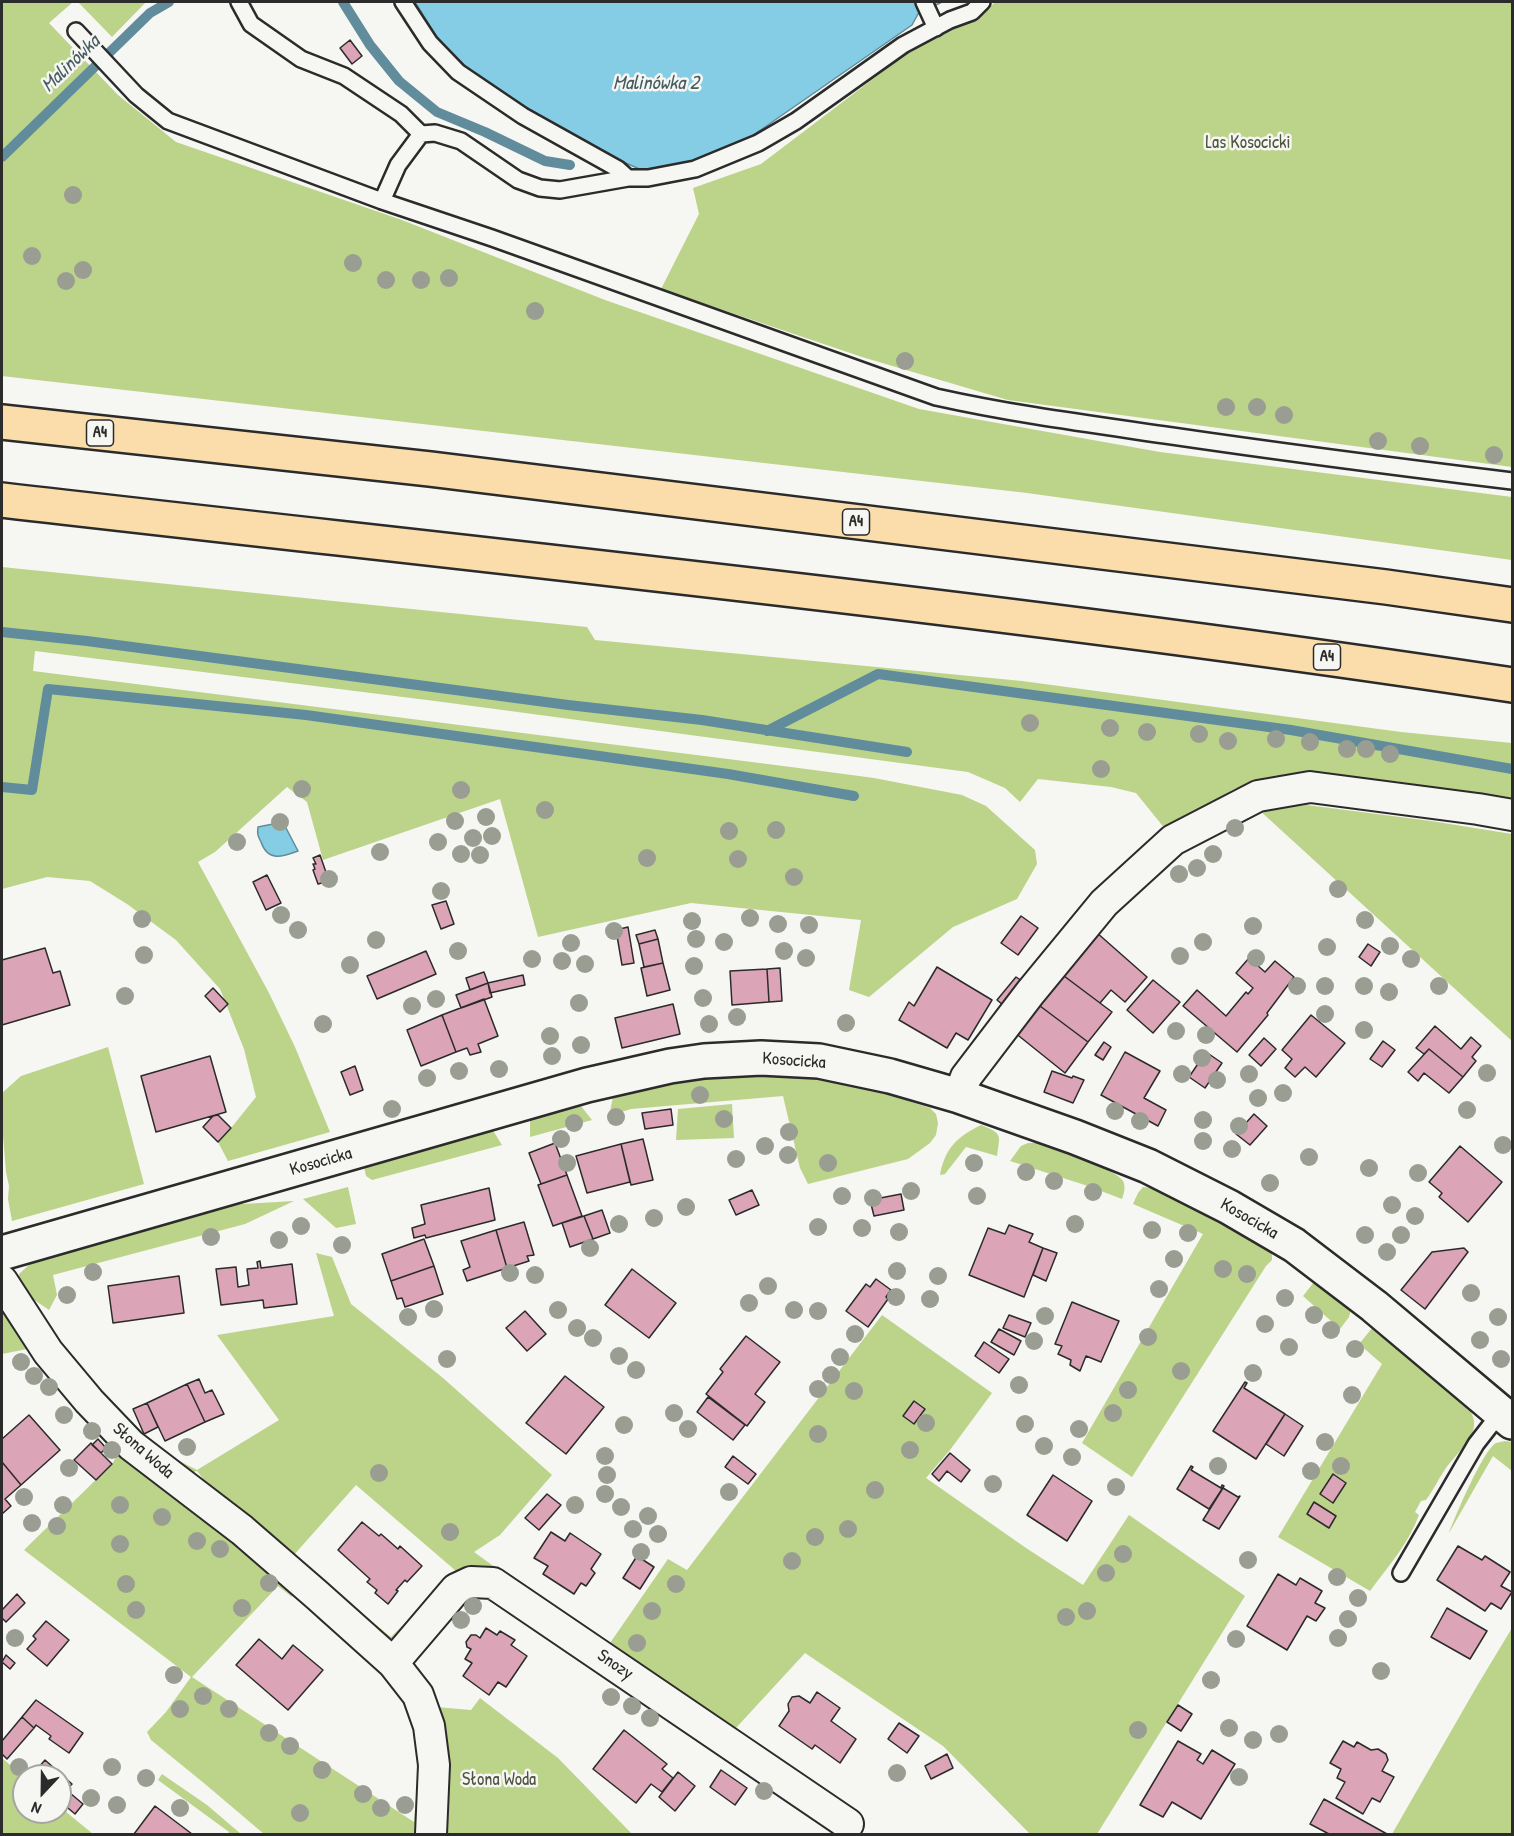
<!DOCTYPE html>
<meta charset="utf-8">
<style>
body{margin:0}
#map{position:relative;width:1514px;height:1836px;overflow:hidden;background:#f6f6f2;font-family:"Patrick Hand",sans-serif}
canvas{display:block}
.frame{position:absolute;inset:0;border:3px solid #2b2b2b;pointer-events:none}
.north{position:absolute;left:12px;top:1764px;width:60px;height:60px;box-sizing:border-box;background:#f6f6f2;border:2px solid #a5a5a2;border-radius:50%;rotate:202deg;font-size:16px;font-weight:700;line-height:24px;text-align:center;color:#2b2b2b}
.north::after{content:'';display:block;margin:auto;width:21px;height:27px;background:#2b2b2b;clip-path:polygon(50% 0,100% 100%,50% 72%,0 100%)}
</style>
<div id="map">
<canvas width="1514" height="1836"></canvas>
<div class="frame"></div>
<div class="north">N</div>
</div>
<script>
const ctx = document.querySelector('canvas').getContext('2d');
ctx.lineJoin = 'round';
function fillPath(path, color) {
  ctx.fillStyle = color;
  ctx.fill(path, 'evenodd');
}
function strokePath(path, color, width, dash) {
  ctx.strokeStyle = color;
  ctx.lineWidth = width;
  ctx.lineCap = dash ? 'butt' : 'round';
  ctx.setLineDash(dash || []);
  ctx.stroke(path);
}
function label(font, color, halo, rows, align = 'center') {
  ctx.font = font + ' "Patrick Hand",sans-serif';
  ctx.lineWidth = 5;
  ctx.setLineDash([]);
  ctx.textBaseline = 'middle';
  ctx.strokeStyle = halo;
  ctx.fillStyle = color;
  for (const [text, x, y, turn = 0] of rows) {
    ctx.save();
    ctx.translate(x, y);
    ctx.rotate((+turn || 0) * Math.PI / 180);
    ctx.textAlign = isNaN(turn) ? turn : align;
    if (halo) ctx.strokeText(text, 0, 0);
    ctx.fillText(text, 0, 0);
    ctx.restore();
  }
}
fillPath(new Path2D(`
 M2 2H73L49 23 118 95 176 142 402 220 605 300 919 409 1160 452 1512 497V560L1027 493 2 376Z
 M78 2H146L112 37Z
 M995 2H1512V467L1008 400 862 357 661 289 699 214 693 188 761 164 915 47 982 15Z
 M2 567 587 627 595 640 1022 681 1401 732 1512 743V799L1394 781 1298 775 1264 780 1234 789 1166 830 1136 793 1111 787 1038 779 1020 802 1005 788 968 772 435 701 35 651 33 671 791 767 874 778 962 795 986 806 1035 850 1037 864 1017 899 953 927 869 997 849 990 861 920 691 903 538 937 500 799 323 860 307 802 287 787 215 852 198 862 269 993 295 1047 330 1132 228 1161 218 1142 231 1128 256 1097 244 1049 220 989 176 940 127 904 90 881 47 877 2 889Z
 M1307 805 1431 821 1512 834V1041L1258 809Z
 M108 1047 144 1184 12 1221 8 1199 9 1186 6 1172 2 1123V1093L21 1076Z
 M739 1074 804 1077 878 1091 930 1108 936 1114 938 1123 936 1135 930 1143 908 1159 808 1184 800 1168 783 1096 631 1109 609 1116 613 1097 674 1084Z
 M732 1104 734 1138 676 1140 678 1109Z
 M581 1106 592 1120 530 1137V1120Z
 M981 1125C1003 1134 1000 1134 997 1156L966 1147 945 1174 940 1175C945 1148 957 1137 981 1125Z
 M492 1129 502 1145 372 1180 366 1176 364 1166Z
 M1028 1143H1037C1053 1149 1117 1169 1123 1181 1126 1187 1124 1193 1122 1199L1088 1186 1010 1161 1021 1146Z
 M348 1187 356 1224 336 1228 303 1199Z
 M1143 1187 1151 1188 1227 1224 1272 1252V1260L1266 1266 1132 1477 1082 1443 1203 1234 1133 1204 1138 1193Z
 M294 1201 245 1224 53 1275 57 1295 49 1310 30 1297 18 1281 19 1274 31 1263 226 1205Z
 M316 1253 332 1257 351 1304 443 1378 552 1475 500 1535 474 1552 503 1573 391 1643 349 1609 351 1605 391 1637 456 1571 356 1485 293 1556 214 1493 197 1471 191 1473 150 1451 95 1395 152 1447 197 1470 279 1420 217 1335 334 1316Z
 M1314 1282 1351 1309 1349 1317 1340 1329 1303 1296Z
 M2 1306 32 1348 2 1354Z
 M882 1315 992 1393 950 1450 926 1478 1026 1548 1083 1585 1129 1515 1245 1596 1097 1834H1030L943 1746 805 1653 735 1729 608 1646 668 1559 687 1570Z
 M1373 1327 1466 1403C1470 1410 1475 1418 1474 1425 1474 1438 1454 1457 1446 1468 1439 1478 1434 1489 1426 1500L1421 1501 1415 1512 1419 1515C1409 1543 1387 1568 1370 1591L1278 1537 1382 1364 1359 1344Z
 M1505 1441 1512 1442V1471L1493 1456 1449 1533C1455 1517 1483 1450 1496 1443 1499 1442 1502 1442 1505 1441Z
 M119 1452 240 1541 293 1591 292 1597 278 1586 192 1677 414 1822C417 1788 423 1744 411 1712 397 1678 345 1642 317 1618L327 1619 395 1678 415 1708 424 1834H264L205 1784 151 1740 147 1732 166 1712 191 1677 24 1550 112 1464Z
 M1512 1628V1834H1392L1477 1686Z
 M480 1698 558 1758 632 1834H440L436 1707 471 1710Z
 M2 1758 24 1777V1812H60V1807L93 1834H2Z
 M162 1774 207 1805 241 1834H228L229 1832 158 1780Z`), '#bcd38a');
const water = new Path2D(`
 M415 2H942L918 14 912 25 752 136 696 160 644 171 603 153 529 112 468 69 436 36Z
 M273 824 286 828 298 851C282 857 268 862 261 842 258 836 257 834 258 827Z`);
fillPath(water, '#85cde5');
strokePath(water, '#618c9b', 1.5);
strokePath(new Path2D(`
 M343 2 370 45 399 81 437 112 485 132 545 161 570 165
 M2 157 150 13 169 2
 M2 632 87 641 568 705 702 720 907 752
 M767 731 878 674 1291 730 1512 769
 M2 787 32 790 48 689 306 715 728 774 854 796`), '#618c9b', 10);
const building = new Path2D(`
 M350 40 362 56 352 64 340 48Z
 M320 855 329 881 318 884 313 870 315 869 313 864H316L313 858Z
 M267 875 281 903 266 910 253 882Z
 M446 901 454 924 441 929 432 905Z
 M1021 916 1038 928 1018 955 1001 943Z
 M628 927 634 963 622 965 616 930Z
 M655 930 658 939 639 944 636 935Z
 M1096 932 1147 977 1125 1002 1111 990 1100 1003 1060 973Z
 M658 939 663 963 644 967 639 944Z
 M1368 944 1380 952 1371 966 1359 957Z
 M45 948 53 973 60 971 70 1005 2 1025V960Z
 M426 951 436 974 377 999 367 976Z
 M1249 958 1265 972 1275 961 1294 977 1267 1013 1268 1015 1237 1052 1183 1006 1197 990 1226 1016 1246 992 1248 994 1253 988 1236 973Z
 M663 963 670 990 647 996 641 968Z
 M937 967 992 1000 968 1040 956 1033 947 1048 899 1020 909 1002 914 1006Z
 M780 968 782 1001 769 1002 767 969Z
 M767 969 769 1002 732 1005 730 971Z
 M484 972 488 983 470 990 466 978Z
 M1060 973 1112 1012 1088 1042 1036 1003Z
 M523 975 525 985 490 993 488 983Z
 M1016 977 1022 981 1003 1005 997 1000Z
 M1153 980 1180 1002 1153 1033 1127 1010Z
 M488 983 492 997 461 1008 456 995Z
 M213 988 228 1004 220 1012 205 996Z
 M484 999 498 1036 478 1044 481 1052 470 1055 467 1048 456 1052 442 1015Z
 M1036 1003 1088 1042 1065 1073 1014 1032Z
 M673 1004 680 1034 622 1048 615 1018Z
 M442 1015 456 1052 421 1066 407 1030Z
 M1311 1015 1345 1043 1316 1077 1305 1067 1295 1077 1285 1068 1292 1059 1282 1050Z
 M1435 1026 1461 1049 1471 1037 1481 1046 1472 1057 1476 1061 1463 1077 1429 1049 1424 1054 1416 1048Z
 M1264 1038 1276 1049 1261 1066 1249 1055Z
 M1383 1041 1395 1050 1382 1067 1370 1059Z
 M1104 1042 1111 1047 1103 1060 1095 1055Z
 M1429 1049 1463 1077 1449 1093 1424 1073 1418 1081 1408 1072Z
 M1125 1052 1160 1071 1144 1098 1166 1110 1158 1126 1101 1095Z
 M1206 1052 1222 1063 1205 1088 1189 1077Z
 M210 1056 226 1112 156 1132 141 1076Z
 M355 1066 363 1090 350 1095 341 1072Z
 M1052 1071 1072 1078 1073 1076 1084 1080 1073 1103 1044 1092Z
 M671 1109 673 1125 645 1129 642 1113Z
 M1254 1114 1267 1126 1250 1145 1236 1134Z
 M218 1115 231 1128 218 1142 203 1127 213 1116Z
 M643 1139 653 1180 631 1185 621 1144Z
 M555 1143 567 1175 541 1184 529 1153Z
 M621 1144 630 1182 587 1193 576 1156Z
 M1460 1146 1502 1182 1468 1222 1439 1197 1442 1193 1429 1182Z
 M567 1175 582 1216 553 1226 538 1185Z
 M489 1188 495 1220 426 1238 425 1235 414 1238 412 1228 425 1224 421 1205Z
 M752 1190 759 1205 736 1215 729 1200Z
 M901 1194 904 1210 874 1216 870 1200Z
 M602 1210 610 1233 593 1239 584 1216Z
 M584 1216 593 1239 570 1247 562 1223Z
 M524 1222 534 1255 527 1256 529 1261 507 1268 496 1230Z
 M1009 1225 1033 1234 1029 1242 1043 1248 1024 1297 969 1275 988 1228 1005 1234Z
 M496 1230 507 1268 467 1281 463 1270 470 1267 461 1241Z
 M424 1239 434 1266 391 1281 382 1254Z
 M1043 1248 1057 1253 1046 1281 1033 1275Z
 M1464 1248 1468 1252 1425 1309 1401 1290 1432 1252Z
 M260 1261 261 1268 292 1264 297 1304 264 1308 263 1300 221 1305 216 1269 236 1267 238 1287 249 1285 247 1269 258 1268 257 1262Z
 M434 1266 443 1294 405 1307 402 1298 397 1299 391 1281Z
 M632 1269 676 1303 649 1338 605 1305Z
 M179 1276 184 1313 113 1323 108 1286Z
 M876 1279 891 1290 886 1297 888 1299 868 1327 846 1311 866 1284 870 1287Z
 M1072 1302 1119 1321 1101 1362 1086 1356 1080 1371 1070 1365 1071 1360 1058 1354 1062 1346 1055 1344Z
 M525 1311 546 1334 527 1351 506 1328Z
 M1009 1315 1031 1323 1025 1337 1003 1328Z
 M999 1329 1021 1341 1014 1355 991 1342Z
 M746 1336 780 1362 755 1394 765 1402 747 1426 706 1394 723 1372 720 1369Z
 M984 1342 1009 1359 999 1373 975 1356Z
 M565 1376 604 1407 566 1454 526 1423Z
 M199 1379 205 1393 212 1390 224 1414 205 1422 187 1384Z
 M1245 1382 1247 1383 1244 1388 1285 1414 1256 1459 1213 1431Z
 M187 1384 205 1422 165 1441 147 1403Z
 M708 1397 745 1425 733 1440 697 1412Z
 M914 1401 925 1409 914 1424 903 1416Z
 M147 1403 158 1427 144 1434 133 1409Z
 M1285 1414 1303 1426 1284 1456 1266 1444Z
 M29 1415 60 1450 21 1485 2 1462V1439Z
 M98 1439 106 1448 101 1453 92 1445Z
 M91 1443 112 1464 96 1480 74 1460Z
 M950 1453 970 1470 961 1482 947 1471 939 1481 932 1474Z
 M733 1456 756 1474 748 1484 725 1467Z
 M2 1462 21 1485 5 1499 11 1506 2 1514Z
 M1191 1466 1193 1467 1191 1470 1221 1488 1222 1485 1224 1486 1209 1509 1177 1489Z
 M1333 1474 1346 1483 1333 1503 1320 1494Z
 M1053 1475 1092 1501 1067 1541 1027 1515Z
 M1223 1488 1238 1497 1240 1496 1219 1529 1203 1520Z
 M547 1494 561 1505 539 1530 525 1518Z
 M1314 1502 1336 1516 1329 1528 1307 1514Z
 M362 1522 379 1536 381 1534 398 1549 400 1546 422 1566 407 1582 405 1580 396 1590 398 1591 388 1604 375 1593 377 1590 367 1582 370 1579 338 1550Z
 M551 1532 565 1541 570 1533 601 1554 591 1569 595 1573 586 1586 581 1583 574 1594 543 1574 548 1566 534 1558Z
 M1458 1546 1482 1560 1485 1556 1510 1572 1501 1586 1512 1592 1501 1609 1491 1603 1485 1611 1437 1580Z
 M637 1556 654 1567 640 1589 623 1578Z
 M1278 1574 1296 1585 1300 1578 1322 1591 1315 1603 1325 1608 1316 1621 1307 1616 1287 1650 1247 1626Z
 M17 1594 25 1603 6 1622 2 1618V1610Z
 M1447 1608 1487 1631 1470 1659 1431 1637Z
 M46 1621 69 1640 47 1666 27 1649 36 1639 33 1636Z
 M486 1628 497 1635 500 1631 515 1640 511 1645 527 1656 506 1687 498 1682 489 1695 463 1676 472 1663 465 1659 471 1649 467 1647 466 1642 471 1635H476L480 1638Z
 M259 1639 282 1659 293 1645 323 1670 288 1710 236 1665Z
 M6 1655 15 1663 10 1669 2 1662Z
 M817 1692 840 1708 831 1721 856 1739 840 1763 815 1745 812 1749 779 1726 789 1711 788 1704 792 1697 799 1696 810 1703Z
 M36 1700 83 1733 69 1753 49 1739 51 1736 36 1725 34 1728 22 1717Z
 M1178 1705 1192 1714 1181 1731 1167 1722Z
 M22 1717 34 1728 7 1759 2 1754V1741Z
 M899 1723 919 1736 907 1753 888 1739Z
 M624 1730 667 1764 662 1769 673 1778 662 1792 651 1784 636 1803 593 1769Z
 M1178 1741 1201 1754 1197 1760 1203 1764 1212 1750 1235 1764 1201 1819 1172 1802 1163 1817 1140 1805Z
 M1343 1741 1354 1747 1357 1742 1371 1750 1378 1749 1386 1754 1388 1760 1382 1771 1394 1777 1380 1802 1372 1798 1363 1814 1336 1798 1345 1782 1337 1778 1341 1769 1330 1763Z
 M947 1754 953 1768 931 1779 925 1766Z
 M45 1760 72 1784 60 1797V1776H31Z
 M721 1770 747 1788 735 1805 710 1787Z
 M678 1772 695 1786 675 1811 659 1797Z
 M70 1793 83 1804 75 1814 62 1803Z
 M1324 1799 1387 1834H1329L1310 1824Z
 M155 1806 192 1834H134Z`);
fillPath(building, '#dca4b7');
strokePath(building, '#2b2b2b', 1.5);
const service = new Path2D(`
 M239 2 251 24 301 59 344 76 401 114 421 134
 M403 2 430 43 458 72 523 116 618 169 628 178
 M924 2 936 28
 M76 31 136 95 168 121 382 201 492 238 936 397C1012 414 1089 424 1165 435 1281 452 1397 467 1512 481
 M382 201 398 165 421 134 435 133 461 141 518 180 540 188 560 190 628 178H648L695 169 758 143 796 121 903 45 950 20 972 12 982 2
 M1401 1573 1476 1444 1501 1412`);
const minor = new Path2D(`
 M959 1096 966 1077 1030 993 1104 903 1173 840 1258 796 1310 787 1478 809 1512 815
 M2 1281 48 1352 89 1401 131 1445 242 1530 317 1595 393 1663 418 1695 429 1726 434 1765 431 1834
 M393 1663 456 1589 471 1582 493 1583 848 1824`);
const tertiary = new Path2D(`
 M2 1253 587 1085 670 1066 704 1061 761 1058 819 1061 890 1076 959 1096 1075 1137 1148 1166 1229 1207 1294 1245 1374 1306 1512 1422`);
const motorway = new Path2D(`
 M2 422 430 469 1386 587 1512 605
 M2 500C505 558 1011 609 1512 685`);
strokePath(service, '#2b2b2b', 20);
strokePath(minor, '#2b2b2b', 34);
strokePath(tertiary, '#2b2b2b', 38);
strokePath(motorway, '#2b2b2b', 38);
strokePath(service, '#f6f6f2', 15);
strokePath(minor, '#f6f6f2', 30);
strokePath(tertiary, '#f6f6f2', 33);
strokePath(motorway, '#faddab', 33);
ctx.fillStyle = '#9a9d92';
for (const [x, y] of [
 [73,195],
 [32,256],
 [353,263],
 [83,270],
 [449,278],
 [386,280],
 [421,280],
 [66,281],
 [535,311],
 [905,361],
 [1226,407],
 [1257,407],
 [1284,415],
 [1378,441],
 [1420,446],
 [1494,455],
 [1030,723],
 [1110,728],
 [1147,732],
 [1199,734],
 [1276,739],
 [1228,741],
 [1310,742],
 [1347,749],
 [1366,749],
 [1390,754],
 [1101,769],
 [302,789],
 [461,790],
 [545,810],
 [486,817],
 [455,821],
 [280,822],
 [1235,828],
 [776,830],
 [729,831],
 [492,836],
 [473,838],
 [237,842],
 [438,842],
 [380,852],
 [461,854],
 [1213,854],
 [480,855],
 [647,858],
 [738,859],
 [1197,868],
 [1179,874],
 [794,877],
 [329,879],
 [1338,889],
 [441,891],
 [281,915],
 [750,918],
 [142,919],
 [1365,920],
 [692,921],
 [778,924],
 [809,925],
 [1253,926],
 [298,930],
 [614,931],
 [696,939],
 [376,940],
 [724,942],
 [1203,942],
 [571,943],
 [1390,946],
 [1327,947],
 [458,951],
 [784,951],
 [144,955],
 [1180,956],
 [806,958],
 [1256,958],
 [532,959],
 [1411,959],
 [562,961],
 [585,964],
 [350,965],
 [694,966],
 [1297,986],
 [1325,986],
 [1364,986],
 [1439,986],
 [1389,992],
 [125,996],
 [703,998],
 [436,999],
 [579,1003],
 [412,1006],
 [1325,1014],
 [737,1017],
 [846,1023],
 [323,1024],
 [709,1024],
 [1364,1030],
 [1176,1031],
 [1206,1035],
 [550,1036],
 [581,1045],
 [552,1056],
 [1202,1058],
 [499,1069],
 [459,1071],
 [1487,1073],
 [1182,1074],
 [1249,1074],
 [427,1078],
 [1217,1080],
 [1283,1093],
 [700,1095],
 [1258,1098],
 [392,1109],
 [1467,1110],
 [1115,1111],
 [616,1117],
 [724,1119],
 [1203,1120],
 [1140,1121],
 [574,1123],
 [1239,1126],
 [789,1132],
 [561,1139],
 [1203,1141],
 [1503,1145],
 [765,1146],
 [1232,1149],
 [788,1155],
 [1309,1157],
 [736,1159],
 [567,1163],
 [828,1163],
 [974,1163],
 [1369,1168],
 [1026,1172],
 [1418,1173],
 [1054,1181],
 [1270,1183],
 [911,1191],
 [1093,1192],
 [842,1196],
 [977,1196],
 [873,1198],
 [1392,1205],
 [686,1207],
 [1415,1216],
 [654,1218],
 [619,1224],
 [1075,1224],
 [301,1226],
 [818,1227],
 [862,1228],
 [1152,1230],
 [899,1232],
 [1188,1233],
 [1365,1235],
 [1401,1235],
 [211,1237],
 [279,1240],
 [342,1245],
 [590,1248],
 [1387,1252],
 [1174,1259],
 [1223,1269],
 [897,1271],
 [93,1272],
 [510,1273],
 [1247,1274],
 [535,1275],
 [938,1276],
 [768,1286],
 [1159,1289],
 [1471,1293],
 [67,1295],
 [896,1297],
 [1285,1298],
 [930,1299],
 [749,1303],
 [434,1309],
 [558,1310],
 [794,1310],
 [818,1311],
 [1314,1315],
 [1045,1316],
 [408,1317],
 [1498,1317],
 [1265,1324],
 [577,1328],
 [1331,1330],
 [855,1334],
 [1148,1337],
 [593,1338],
 [1480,1340],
 [1034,1341],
 [1289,1347],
 [1355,1349],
 [619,1356],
 [840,1357],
 [447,1359],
 [1501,1359],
 [21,1362],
 [636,1370],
 [1181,1371],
 [1253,1373],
 [831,1375],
 [34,1376],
 [1019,1385],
 [49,1387],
 [818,1389],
 [1128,1390],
 [854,1391],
 [1352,1395],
 [674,1413],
 [1113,1413],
 [64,1415],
 [926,1423],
 [1025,1424],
 [624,1425],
 [688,1429],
 [1079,1429],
 [92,1431],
 [818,1434],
 [1325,1442],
 [1044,1446],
 [187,1447],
 [112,1450],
 [910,1450],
 [605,1456],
 [1072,1457],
 [1218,1466],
 [1341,1466],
 [69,1468],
 [1311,1471],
 [379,1473],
 [607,1475],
 [993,1484],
 [1116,1487],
 [875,1490],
 [729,1492],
 [605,1494],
 [24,1497],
 [63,1505],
 [120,1505],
 [575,1505],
 [621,1507],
 [648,1516],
 [162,1517],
 [32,1523],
 [57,1526],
 [633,1529],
 [848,1529],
 [450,1532],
 [658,1534],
 [815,1537],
 [197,1541],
 [120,1544],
 [220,1549],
 [641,1552],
 [1123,1554],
 [1248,1560],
 [792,1561],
 [1106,1573],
 [1337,1577],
 [269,1583],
 [126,1584],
 [676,1584],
 [1358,1598],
 [473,1606],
 [242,1608],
 [136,1610],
 [652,1611],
 [1087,1611],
 [1066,1617],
 [1348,1619],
 [461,1620],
 [15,1638],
 [1338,1638],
 [1236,1639],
 [637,1643],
 [1381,1671],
 [174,1675],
 [1211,1680],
 [203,1696],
 [611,1697],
 [632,1706],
 [180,1709],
 [229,1709],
 [650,1718],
 [1229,1728],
 [1138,1730],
 [269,1733],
 [1279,1734],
 [1253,1740],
 [290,1746],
 [19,1767],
 [112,1767],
 [322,1770],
 [897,1773],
 [1239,1777],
 [146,1778],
 [764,1791],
 [363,1794],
 [91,1798],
 [117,1805],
 [405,1805],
 [180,1808],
 [381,1808],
 [300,1813]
]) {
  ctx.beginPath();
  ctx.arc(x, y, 9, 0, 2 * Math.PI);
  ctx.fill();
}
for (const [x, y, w] of [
 [100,433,27],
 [856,522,27],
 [1327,657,27]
]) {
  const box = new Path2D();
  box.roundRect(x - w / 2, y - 13, w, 26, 4.5);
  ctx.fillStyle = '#f6f6f2';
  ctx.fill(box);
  strokePath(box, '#2b2b2b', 1.5);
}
label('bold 16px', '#2b2b2b', null, [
 ["A4",100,433],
 ["A4",856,522],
 ["A4",1327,657]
]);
label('18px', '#4f5543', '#f6f6f2', [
 ["Las Kosocicki",1248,143],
 ["Słona Woda",499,1780]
]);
label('18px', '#2b2b2b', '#f6f6f2', [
 ["Kosocicka",794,1061,4],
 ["Kosocicka",321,1162,-16],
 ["Kosocicka",1249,1219,30],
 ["Słona Woda",143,1451,41],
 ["Snozy",615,1665,34]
]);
label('italic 20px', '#465c63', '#f6f6f2', [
 ["Malinówka",71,64,-44],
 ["Malinówka 2",656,84]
]);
</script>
